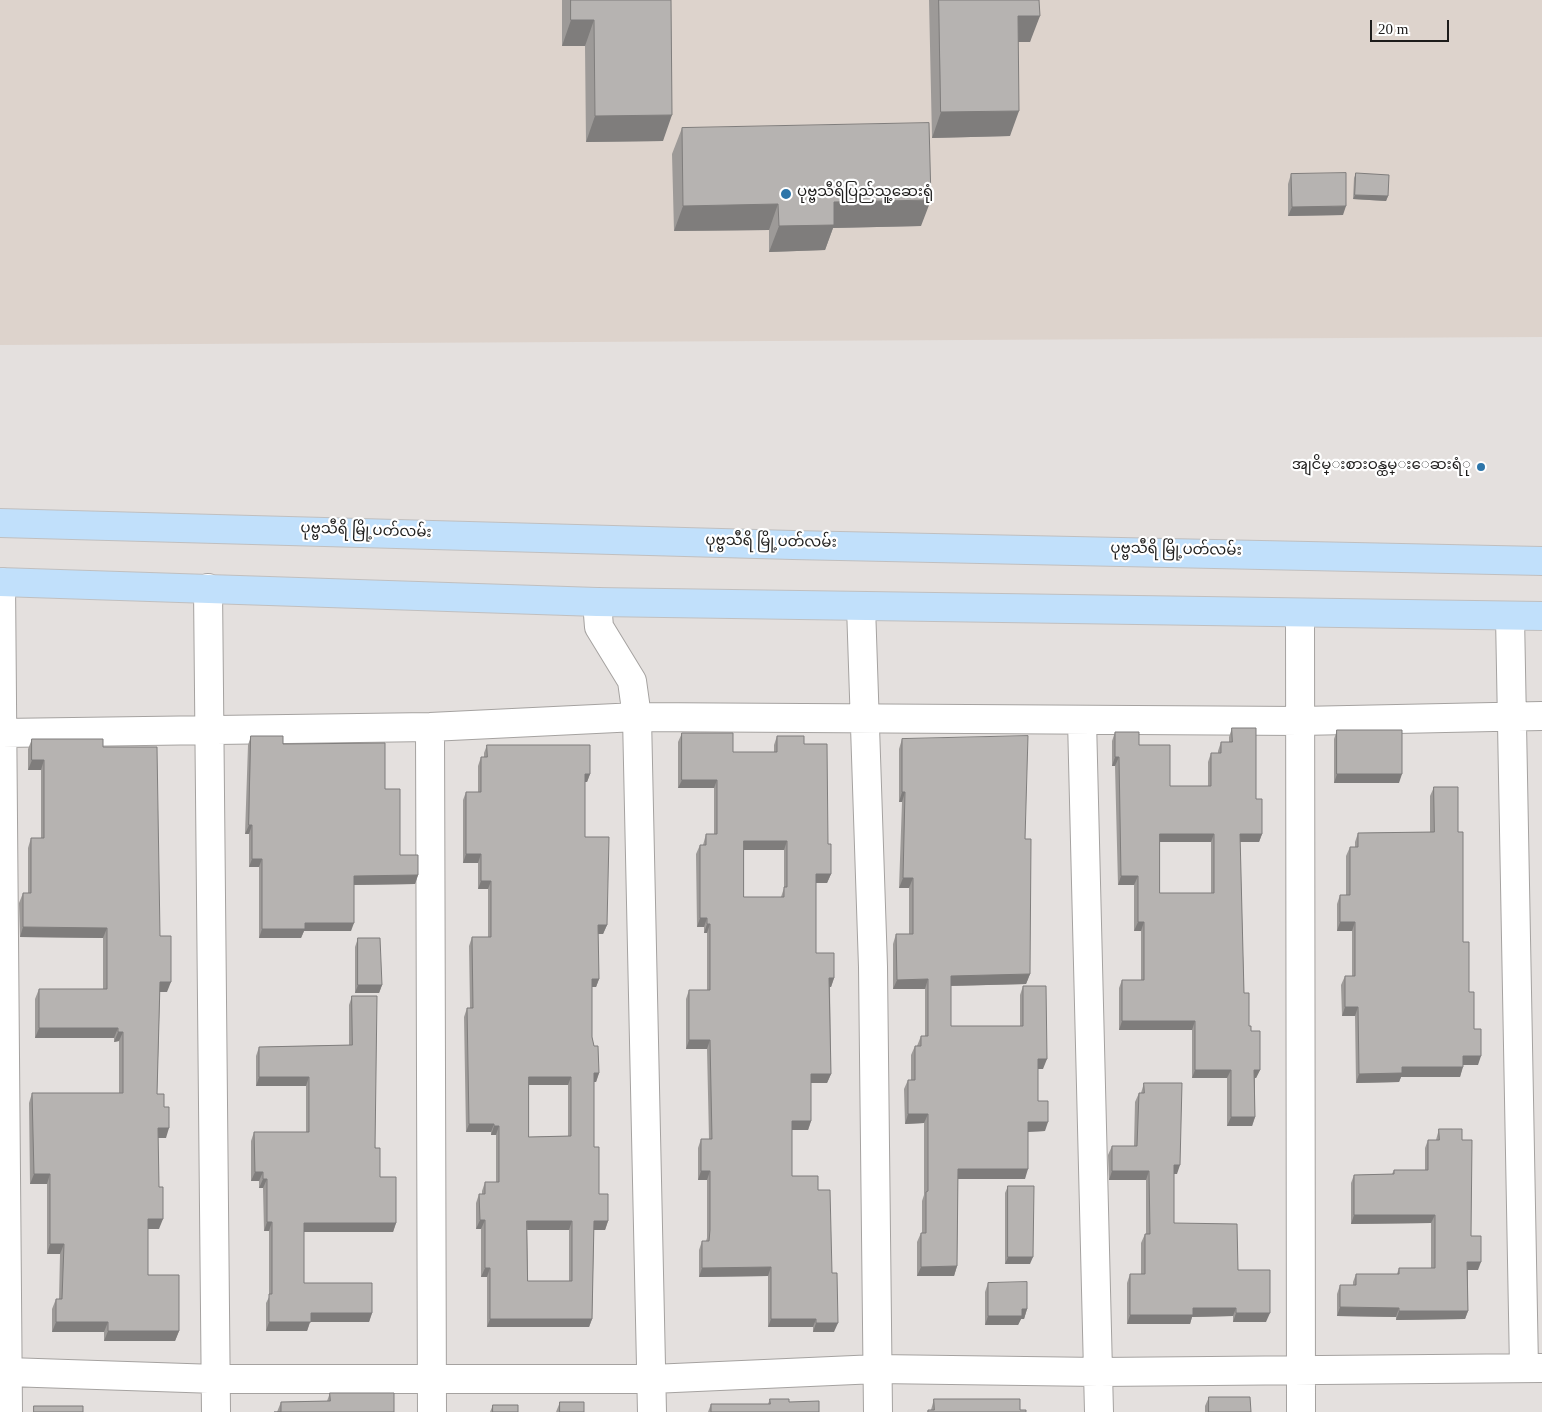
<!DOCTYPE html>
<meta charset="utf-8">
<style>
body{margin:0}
#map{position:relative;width:1542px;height:1412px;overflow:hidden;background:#e4e0de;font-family:Georgia,serif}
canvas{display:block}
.scale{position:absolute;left:1370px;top:20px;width:79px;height:22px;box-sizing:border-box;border:2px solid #1d1c1b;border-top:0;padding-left:6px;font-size:15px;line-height:18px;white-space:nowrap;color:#1d1c1b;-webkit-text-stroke:4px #fff;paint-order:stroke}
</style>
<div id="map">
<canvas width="1542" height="1412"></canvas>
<div class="scale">20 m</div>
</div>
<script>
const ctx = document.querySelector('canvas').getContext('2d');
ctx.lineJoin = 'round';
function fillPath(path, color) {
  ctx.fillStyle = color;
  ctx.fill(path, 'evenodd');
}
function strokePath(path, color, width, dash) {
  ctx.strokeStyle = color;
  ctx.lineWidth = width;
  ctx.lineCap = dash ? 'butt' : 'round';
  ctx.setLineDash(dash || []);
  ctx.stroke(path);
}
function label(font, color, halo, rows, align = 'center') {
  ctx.font = font + ' Georgia,"Noto Sans Myanmar",serif';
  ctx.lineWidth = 4.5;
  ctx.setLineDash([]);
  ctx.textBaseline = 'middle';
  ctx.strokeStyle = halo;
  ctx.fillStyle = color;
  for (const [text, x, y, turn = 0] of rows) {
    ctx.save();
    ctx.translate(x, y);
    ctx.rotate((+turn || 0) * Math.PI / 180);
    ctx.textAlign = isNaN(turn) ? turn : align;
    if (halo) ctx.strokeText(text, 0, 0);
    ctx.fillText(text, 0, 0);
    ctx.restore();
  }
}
fillPath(new Path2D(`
 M0 0H1542V337L0 345Z`), '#ddd3cc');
const minor = new Path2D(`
 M1 582 8 1412
 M208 588 216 1412
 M597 602 599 627 632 681 637 717 652 1412
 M861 606 873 967 878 1412
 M1300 613 1301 1412
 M1510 616 1524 1368
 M1082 720 1099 1412
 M430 727 432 1412
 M2 733 430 727 637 717 1300 721 1542 716
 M8 1372 216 1379H652L877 1369 1099 1372 1542 1368`);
const primary = new Path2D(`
 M0 523 793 545 1542 561
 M0 582 597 602 1542 616`);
strokePath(minor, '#a5a2a0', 30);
strokePath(primary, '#c0bfbf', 30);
strokePath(minor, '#fff', 28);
strokePath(primary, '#c1e0fb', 28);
fillPath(new Path2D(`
 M562 0H671L663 141 586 142 585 46H562Z
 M929 0H1039L1030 42H1018L1010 136 932 138Z
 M682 128 921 226 833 228 825 250 769 252V230L674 231 672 154Z
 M1356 173 1388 196 1386 201 1353 199 1354 178Z
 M1291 174 1343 215 1288 216V184Z
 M1232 728 1256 799 1262 834 1259 842H1240L1244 993 1249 1026 1251 1031 1260 1070 1256 1078H1255V1117L1252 1126H1227V1078H1192V1030H1119V988L1122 980H1141V931H1134V885H1118L1115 766H1112V741L1115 732 1139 745 1170 786H1208V762L1211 753H1218V751L1221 742H1229V737ZM1160 842H1211V893H1160Z
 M1337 730 1399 783H1334V739Z
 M682 733 733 752H774V745L777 736 804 744 828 844 831 874 827 883H816V953L834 978 831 987H830L831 1074 827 1083H811V1121L808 1130H792V1176L818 1190 832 1273 834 1332H813V1327H768V1276L699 1277V1250L702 1241H706L707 1238V1180H698V1148L701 1139H709L707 1049H686V999L689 990H707V933H704V927H697L696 854 700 845H703L706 834H714V788H678V742ZM744 850H784V888L781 897H744Z
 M251 736 283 744 385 789 400 855 418 875 415 884 354 885 351 931H304L301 938H259V867H249V834H245L248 745Z
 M32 739 103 747 160 936 167 992H160L157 1094 164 1107 166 1138H158L159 1229H148V1275L179 1331 175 1341H104V1332H52V1309L56 1299H59L60 1254H47V1184H30L29 1103 32 1093H119V1041L114 1042V1038H35V999L39 989H103V938L20 937 19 903 23 893H28V848L31 838H41V770H28V749Z
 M902 739 1025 839 1030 974 1026 984 951 986V1026H1020V995L1023 986 1043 1069H1038V1101L1045 1131 1028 1132 1025 1179H958L957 1266 954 1276H917V1242L921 1233H922V1201L924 1195V1123L905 1124 904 1089 908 1080H911V1055L915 1046H917L921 1036H925V989H893V944L896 934H909V888H899L902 802H899V749Z
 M487 745 590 774 587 782H585V837L607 925 603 934H598L599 979 596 987H592V1037L599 1073 596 1082H594V1147L599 1194 608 1221 605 1230H594L592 1319 589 1327H487V1277H481V1229H476V1203L479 1194H482V1191L485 1182H496V1135H491V1132H466L464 1017 467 1008H470L469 946 472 937H488V889H478V863H463V800L466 792H478V766L481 757H484V753ZM529 1085H568V1136L529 1137ZM527 1230H569V1281H528Z
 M1434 787 1458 832 1463 942 1478 1065H1463L1460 1077H1401L1399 1082 1356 1083 1355 1016H1342L1341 985 1345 976H1352V931H1337V904L1340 895H1346V856L1350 847H1355V842L1358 833 1430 832V796Z
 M358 938 382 985 379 993H355V947Z
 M352 996 380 1177 396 1223 393 1232H304V1283L372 1313 369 1322H310L307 1331H266V1303L269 1297V1231H264L263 1188H259V1181H251V1141L254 1132H306V1086H256V1056L259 1047 349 1045V1005Z
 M1144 1083 1177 1174H1174V1223L1238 1270 1266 1322H1233V1316L1192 1317 1190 1324H1127V1283L1130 1274H1141V1243L1145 1234H1146V1180H1109L1108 1155 1112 1146H1134L1135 1102 1139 1093H1141Z
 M1439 1129 1462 1140 1471 1236 1478 1270H1468V1311L1465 1319 1396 1320V1317L1337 1316V1294L1340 1285H1353V1282L1356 1274H1397L1399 1268H1431V1223L1351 1224V1183L1354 1175 1392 1174 1394 1170H1425V1148L1428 1140H1436Z
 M1008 1186 1030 1264H1005V1193Z
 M988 1283 1027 1309 1024 1319H1021L1018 1325H985V1292Z
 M330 1393 394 1412H277L281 1402 327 1401Z
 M1209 1397 1251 1412H1205V1406Z
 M770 1399 789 1402 819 1412H708L711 1404H768Z
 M934 1399 1020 1410 1026 1412H927L928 1410H931Z
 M560 1402 584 1412H556Z
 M493 1405 518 1412H490Z`), '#9d9a98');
fillPath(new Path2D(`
 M1018 16H1040L1030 42H1008Z
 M571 20H594L585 46H562Z
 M1019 111 1010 136 932 138 941 112Z
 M672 115 663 141 586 142 595 116Z
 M1355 195 1388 196 1386 201 1353 199Z
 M931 200 921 226 833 228 825 250 769 252 779 226 834 202Z
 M778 204 769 230 674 231 683 206Z
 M1346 206 1343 215 1288 216 1292 207Z
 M1115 757H1119L1115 766H1112Z
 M32 760H44L41 770H28Z
 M585 774H590L587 782H582Z
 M1337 774H1402L1399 783H1334Z
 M682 780H717L714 788H678Z
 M902 792H905L902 802H899Z
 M249 825H252L249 834H245Z
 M1160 834H1214L1211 842H1157Z
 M1240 834H1262L1259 842H1237Z
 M744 841H787L784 850H741Z
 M466 854H481L478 863H463Z
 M252 859H262L259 867H249Z
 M816 874H831L827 883H812Z
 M418 875 415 884 351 885 354 876Z
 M1121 876H1138L1134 885H1118Z
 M903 878H913L909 888H899Z
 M481 881H491L488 889H478Z
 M700 918H707L704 927H697Z
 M1138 922H1144L1141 931H1134Z
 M1340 922H1355L1352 931H1337Z
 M305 923H354L351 931H304L301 938H259L262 929Z
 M707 924H710L707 933H704Z
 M598 925H607L603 934H595Z
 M23 927 107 928 103 938 20 937Z
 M1030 974 1026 984 947 986 951 976Z
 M829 978H834L831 987H826Z
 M592 979H599L596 987H589Z
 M928 979 925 989H893L897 980Z
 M160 982H171L167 992H156Z
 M358 985H382L379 993H355Z
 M1345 1007H1358L1355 1016H1342Z
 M1122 1021H1195L1192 1030H1119Z
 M39 1028H118L114 1038H35Z
 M118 1032H123L119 1041 114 1042Z
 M689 1040H710L707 1049H686Z
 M1463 1056H1481L1478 1065H1460Z
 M1038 1059H1047L1043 1069H1035Z
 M1402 1067H1463L1460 1077H1401L1399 1082 1356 1083 1359 1074Z
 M1195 1070H1231L1227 1078H1192Z
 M1254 1070H1260L1256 1078H1251Z
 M594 1073H599L596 1082H591Z
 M811 1074H831L827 1083H807Z
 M259 1077H309L306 1086H256Z
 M529 1077H571L568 1085H526Z
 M908 1114H928L924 1123 905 1124Z
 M1231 1117H1255L1252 1126H1227Z
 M792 1121H811L808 1130H788Z
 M1028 1122H1048L1045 1131 1025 1132Z
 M469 1124H494L491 1132H466Z
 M494 1126H499L496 1135H491Z
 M158 1128H169L166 1138H154Z
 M1174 1165H1180L1177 1174H1170Z
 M958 1169H1028L1025 1179H955Z
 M701 1171H710L707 1180H698Z
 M1112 1171H1149L1146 1180H1109Z
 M255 1172H263L259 1181H251Z
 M34 1174H50L47 1184H30Z
 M263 1179H267L263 1188H259Z
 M1354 1215H1435L1431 1223 1351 1224Z
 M148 1219H163L159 1229H145Z
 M480 1220H485L481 1229H476Z
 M527 1221H572L569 1230H524Z
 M594 1221H608L605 1230H591Z
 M267 1222H272L269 1231H264Z
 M304 1223H396L393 1232H301Z
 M50 1244H64L60 1254H47Z
 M1008 1257H1033L1030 1264H1005Z
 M1467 1262H1481L1478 1270H1464Z
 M957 1266 954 1276H917L921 1267Z
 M771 1267 768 1276 699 1277 702 1268Z
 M485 1268H490L487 1277H481Z
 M1340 1307 1399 1308 1396 1317 1337 1316Z
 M1193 1308H1236L1233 1316 1192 1317 1190 1324H1127L1130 1315Z
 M1022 1309H1027L1024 1319H1021L1018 1325H985L988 1316Z
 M1399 1311H1468L1465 1319 1396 1320Z
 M311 1313H372L369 1322H310L307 1331H266L269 1322Z
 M1236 1313H1270L1266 1322H1233Z
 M490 1319H592L589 1327H487Z
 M771 1319H816L813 1327H768Z
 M56 1322H108L104 1332H52Z
 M816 1323H838L834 1332H813Z
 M108 1331H179L175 1341H104Z`), '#7f7d7c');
const building = new Path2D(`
 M571 0H671L672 115 595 116 594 20H571Z
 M939 0H1039L1040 16H1018L1019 111 941 112Z
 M929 123 931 200 834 202V225L779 226 778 204 683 206 682 128Z
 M1346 173V206L1292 207 1291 174Z
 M1356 173 1389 175 1388 196 1355 195Z
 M1232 728H1256V799H1262V834H1240L1244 993H1249V1026H1251V1031H1260V1070H1254L1255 1117H1231V1070H1195V1021H1122V980H1144V922H1138V876H1121L1119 757H1115V732H1139V745H1170V786H1211V753H1221V742H1232ZM1160 834H1214V893H1160Z
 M1337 730H1402V774H1337Z
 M682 733H733V752H777V736H804V744H827L828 844H831V874H816V953H834V978H829L831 1074H811V1121H792V1176H818V1190H830L832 1273H837L838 1323H816V1319H771V1267L702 1268V1241H709L710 1230V1171H701V1139H712L710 1040H689V990H710V924H707V918H700V845H706V834H717V780H682ZM744 841H787V887H784V897H744Z
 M251 736H283V744L385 743V789H400V855H418V875L354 876V923H305V929H262V859H252V825H249Z
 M1028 736 1025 839H1031L1030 974 951 976V1026H1023V986H1046L1047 1059H1038V1101H1048V1122H1028V1169H958L957 1266 921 1267V1233H926V1192L928 1191V1114H908V1080H915V1046H921V1036H928V979L897 980 896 934H913V878H903L905 792H902V739Z
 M32 739H103V747H157L160 936H171V982H160L157 1094H164V1107H169V1128H158L159 1187H163V1219H148V1275H179V1331H108V1322H56V1299H62L64 1244H50V1174H34L32 1093H123V1032H118V1028H39V989H107V928L23 927V893H31V838H44V760H32Z
 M487 745H590V774H585V837H609L607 925H598L599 979H592V1037L594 1046H598L599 1073H594V1147H599V1194H608V1221H594L592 1319H490V1268H485V1220H480L479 1194H485V1182H499V1126H494V1124H469L467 1008H473L472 937H491V881H481V854H466V792H481V757H487ZM529 1077H571V1136L529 1137ZM527 1221H572V1281H528Z
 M1434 787H1458V832H1463V942H1469V992H1474V1029H1481V1056H1463V1067H1402V1073L1359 1074 1358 1007H1345V976H1355V922H1340V895H1350V847H1358V833L1434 832Z
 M358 938H380L382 985H358Z
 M352 996H377L375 1148H380V1177H396V1223H304V1283H372V1313H311V1322H269V1294H272V1222H267V1179H263V1172H255L254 1132H309V1077H259V1047L352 1045Z
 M1144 1083H1182L1180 1165H1174V1223L1237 1224 1238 1270H1270V1313H1236V1308H1193V1315H1130V1274H1145V1234H1150L1149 1171H1112V1146H1137L1139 1093H1144Z
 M1439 1129H1462V1140H1472L1471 1236H1481V1262H1467L1468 1311H1399V1308L1340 1307V1285H1356V1274H1399V1268H1435V1215H1354V1175L1394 1174V1170H1428V1140H1439Z
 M1008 1186H1034L1033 1257H1008Z
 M1027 1282V1309H1022V1316H988V1283Z
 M330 1393H394V1412H274H281V1402L330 1401Z
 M1209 1397H1250L1251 1412H1209Z
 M770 1399H789V1402L819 1401V1412H711V1404H770Z
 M934 1399H1020V1410H1026V1412H928V1410H934Z
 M560 1402H584V1412H560Z
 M493 1405H518V1412H493Z
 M34 1406H83V1412H34Z`);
fillPath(building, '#b6b3b1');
strokePath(building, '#7f7d7c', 1);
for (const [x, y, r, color] of [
 [786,194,6,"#2d75a9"],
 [1481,467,5,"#2d75a9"]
]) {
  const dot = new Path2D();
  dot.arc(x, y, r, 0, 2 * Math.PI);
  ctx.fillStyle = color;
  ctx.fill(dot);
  strokePath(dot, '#fff', 2);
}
label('15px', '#1d1c1b', '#fff', [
 ["ပုဗ္ဗသီရိပြည်သူ့ဆေးရုံ",797,194],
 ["အျငိမ္းစားဝန္ထမ္းေဆးရံု",1471,467,"right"]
], 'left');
label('15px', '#1d1c1b', '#fff', [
 ["ပုဗ္ဗသီရိ မြို့ပတ်လမ်း",366,533,2],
 ["ပုဗ္ဗသီရိ မြို့ပတ်လမ်း",771,544,1],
 ["ပုဗ္ဗသီရိ မြို့ပတ်လမ်း",1176,552,1]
]);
</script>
